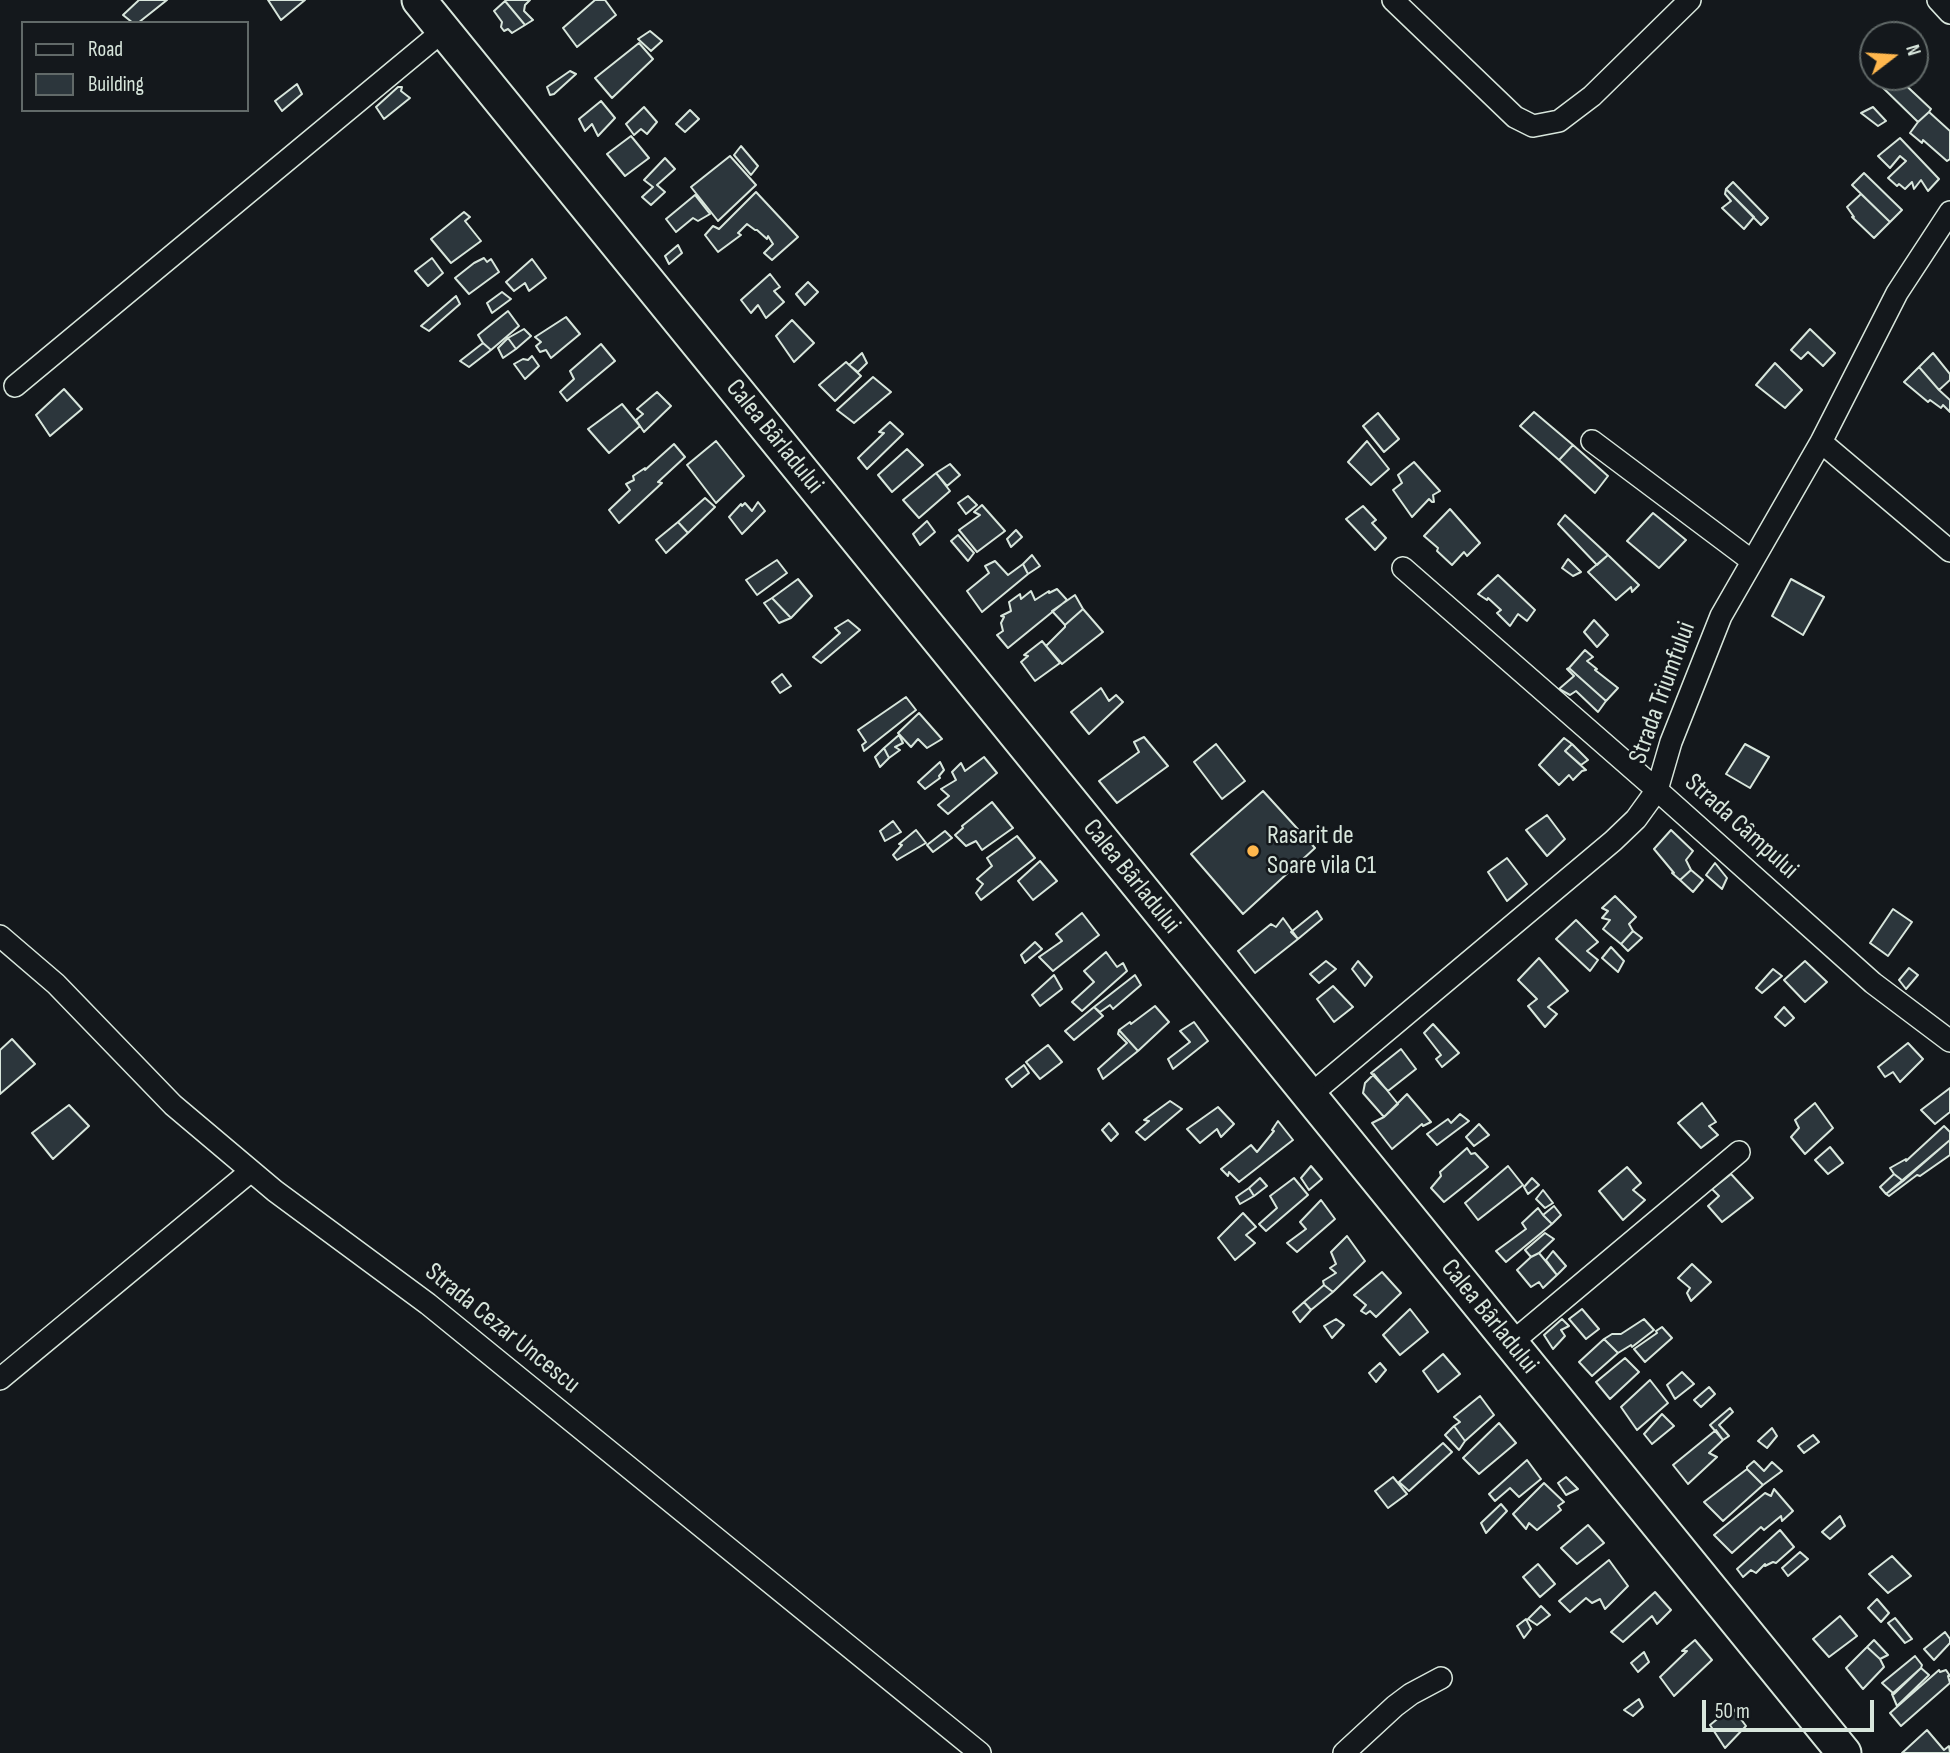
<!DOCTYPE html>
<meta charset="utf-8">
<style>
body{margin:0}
#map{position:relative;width:1950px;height:1753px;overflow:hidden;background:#14181c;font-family:"Sofia Sans Condensed",sans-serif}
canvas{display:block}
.legend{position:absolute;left:21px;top:21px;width:228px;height:91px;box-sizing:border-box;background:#14181c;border:2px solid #626a69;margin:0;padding:9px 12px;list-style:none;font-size:21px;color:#d8e6dc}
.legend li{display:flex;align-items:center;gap:14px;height:35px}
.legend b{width:35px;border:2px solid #626a69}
.north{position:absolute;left:1859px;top:21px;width:70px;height:70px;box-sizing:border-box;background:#14181c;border:2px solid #626a69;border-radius:50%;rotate:73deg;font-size:19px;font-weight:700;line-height:28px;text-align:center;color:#d8e6dc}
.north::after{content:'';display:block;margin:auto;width:24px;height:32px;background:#ffb74d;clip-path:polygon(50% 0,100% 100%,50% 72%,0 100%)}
.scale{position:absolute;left:1702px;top:1700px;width:172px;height:32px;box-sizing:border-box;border:4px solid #d8e6dc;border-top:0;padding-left:9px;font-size:21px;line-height:24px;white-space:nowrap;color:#d8e6dc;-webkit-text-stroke:5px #14181c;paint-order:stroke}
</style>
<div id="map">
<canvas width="1950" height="1753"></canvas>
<ul class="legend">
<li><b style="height:9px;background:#14181c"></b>Road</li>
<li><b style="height:19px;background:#2c363c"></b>Building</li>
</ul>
<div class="north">N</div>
<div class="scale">50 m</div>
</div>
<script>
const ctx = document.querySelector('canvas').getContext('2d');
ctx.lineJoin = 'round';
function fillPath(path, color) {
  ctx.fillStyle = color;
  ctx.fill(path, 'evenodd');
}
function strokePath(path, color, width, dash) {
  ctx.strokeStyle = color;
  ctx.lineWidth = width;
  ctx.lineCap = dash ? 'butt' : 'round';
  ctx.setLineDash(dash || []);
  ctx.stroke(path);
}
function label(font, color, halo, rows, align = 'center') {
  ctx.font = font + ' "Sofia Sans Condensed",sans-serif';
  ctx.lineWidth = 5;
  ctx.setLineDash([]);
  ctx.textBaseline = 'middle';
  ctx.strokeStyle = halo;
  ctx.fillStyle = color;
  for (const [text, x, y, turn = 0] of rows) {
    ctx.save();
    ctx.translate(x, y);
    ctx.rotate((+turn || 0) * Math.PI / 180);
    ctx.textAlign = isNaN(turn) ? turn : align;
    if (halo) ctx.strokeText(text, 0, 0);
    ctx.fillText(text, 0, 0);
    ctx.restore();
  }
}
const building = new Path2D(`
 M139 0H167L138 23H133L123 15Z
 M268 0H305L281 20Z
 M507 0H530L525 5 524 11 533 20 525 25 505 1Z
 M595 0H605L616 15 577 47 563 28Z
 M505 1 525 25 512 33 508 29 504 31 501 27 502 22 494 11Z
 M650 31 662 41 651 51 638 39Z
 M639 43 653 59 612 98 595 78Z
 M570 71 576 74 554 94 550 95 547 87Z
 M1884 77H1897L1931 109 1929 112 1918 122 1878 83Z
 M297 84 302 94 282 111 275 101Z
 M398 87H402L401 91 410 98 384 119 376 107Z
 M601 101 615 118 598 136 592 124 585 131 579 119Z
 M644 107 657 122 647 134 641 129 634 135 626 124Z
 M1873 107 1886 121 1878 126 1861 113Z
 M690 110 699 119 685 132 676 124Z
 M1929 112 1950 131V159L1947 161 1923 140 1922 143 1910 133 1918 122Z
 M631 136 649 158 625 176 607 154Z
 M1900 138 1939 179 1928 191 1921 180 1914 189 1912 182 1905 189 1899 184 1897 186 1888 178 1906 161 1900 156 1890 168 1878 156Z
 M741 146 758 166 751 175 734 155Z
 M730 156 756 185 718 221 691 187Z
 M665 158 675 169 657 185 665 192 651 205 642 197 653 187 644 180Z
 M1864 173 1902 210 1890 222 1852 185Z
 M1733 182 1768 218 1761 225 1726 189Z
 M1726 189 1754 217 1744 229 1722 208 1731 201 1725 194Z
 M756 192 798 237 772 260 764 253 773 244 768 236 767 239 757 230H755L747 224 738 233 741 235 718 252 705 235 713 226 719 229Z
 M1861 194 1890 222 1874 238 1852 217H1854L1847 207Z
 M695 195 710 214 698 221 693 218 676 232 666 219Z
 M464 212 470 217 465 221 481 241 451 263 431 239Z
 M678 245 682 253 669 264 665 256Z
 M432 258 443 273 428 286 415 271Z
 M484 258 487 262 491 259 499 272 469 294 455 278 474 263Z
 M532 259 546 278 529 291 525 283 514 291 506 282Z
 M770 274 780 287 774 291 784 302 766 318 758 305 751 313 741 300Z
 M808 282 818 292 805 305 796 294Z
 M502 292 511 299 492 313 487 303Z
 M456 296 460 304 429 331 421 326Z
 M508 311 519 326 491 350 483 343 478 335Z
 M566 317 580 334 551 358 546 350 540 352 536 346 541 342 535 337Z
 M792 320 814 343 794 362 776 336Z
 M524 329 531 336 516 349 508 338Z
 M1810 329 1835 353 1823 366 1808 352 1801 359 1791 350Z
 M508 338 516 349 503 358 498 348Z
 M483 343 491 350 469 367 460 361Z
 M601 344 615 361 567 401 560 392 574 379 570 371Z
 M862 353 867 363 858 372 849 365Z
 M1933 353 1950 374V380L1939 390 1919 367Z
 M532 356 539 366 525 379 514 364 523 359 528 360Z
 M846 362 861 376 835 401 819 385Z
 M1775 363 1802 390 1785 408 1756 385Z
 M1919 367 1939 390 1950 400V412L1943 405 1941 408 1930 400 1928 402 1904 382Z
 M873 377 891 392 854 423 837 410Z
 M64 389 82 409 50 436 36 415Z
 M657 392 671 406 644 432 636 420 643 414 637 409Z
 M622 404 640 426 609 453 588 429Z
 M1534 412 1573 445 1559 460 1520 426Z
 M1378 413 1399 439 1384 452 1363 426Z
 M890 422 903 434 867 469 858 458 884 433 879 432Z
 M716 441 744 476 716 503 687 465Z
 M1367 441 1389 469 1371 485 1348 462Z
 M674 444 685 457 658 482 662 483 619 523 609 510 630 490 626 484 634 480 633 476 645 468V470Z
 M1573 445 1608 476 1595 493 1559 460Z
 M907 449 923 465 892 492 878 475Z
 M1414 462 1440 491 1433 495 1434 502H1432L1429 499 1412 517 1393 490 1402 483 1398 475Z
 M950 464 960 475 947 486 936 473Z
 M936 473 950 491 919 518 903 500Z
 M968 496 977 505 966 514 958 503Z
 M705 498 715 507 688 533 678 522Z
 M758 502 765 511 742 534 729 517 741 504 742 506 745 503 752 511Z
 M982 505 1005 531 977 552 959 530 980 515 974 512Z
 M1363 506 1376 520 1372 523 1386 538 1375 550 1346 519Z
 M1450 509 1480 543 1467 556 1464 552 1452 565 1437 551 1438 548 1424 536Z
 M1653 513 1686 540 1659 568 1627 541Z
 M1565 515 1608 555 1597 565 1558 524Z
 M927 521 935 532 920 545 913 534Z
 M678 522 688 533 666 553 656 540Z
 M1016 530 1022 537 1011 547 1007 539Z
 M958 535 974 553 968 561 951 541Z
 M1032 555 1040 566 1028 574 1023 564Z
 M1608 555 1639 585 1632 592 1631 587 1616 600 1588 572Z
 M1568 559 1581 572 1573 576 1562 568Z
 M777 560 787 573 757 595 746 580Z
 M995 561 1008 575 1023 564 1028 574 982 612 967 591 989 573 985 566Z
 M1498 575 1535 610 1527 621 1518 614 1510 626 1497 613 1501 610 1488 598 1487 600 1478 594Z
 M798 579 812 596 791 618 772 598Z
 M1791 579 1824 597 1803 635 1772 616Z
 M1057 589 1067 600 1008 648 997 635 1003 631 1001 623 1004 617 1001 616 1011 611 1009 602 1020 594 1021 599 1031 591 1035 600 1049 591V593Z
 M1075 595 1083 609 1065 625 1052 611Z
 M772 598 791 618 779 623 764 603Z
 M1083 609 1103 632 1062 664 1046 646 1065 627V625Z
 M848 620 860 630 821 663 813 657 840 633 835 628Z
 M1594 620 1608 635 1597 647 1584 632Z
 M1042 641 1060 663 1035 681 1021 662 1028 656 1024 655Z
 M1585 650 1593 657 1587 661 1597 669 1595 670 1618 688 1606 701 1569 668Z
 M1569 668 1606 701 1598 712 1576 691 1570 695 1559 689 1574 676 1567 669Z
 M782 674 791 686 780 693 772 682Z
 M1101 688 1109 701 1116 695 1123 702 1089 734 1071 712Z
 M906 697 916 710 864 751 862 745 866 742 858 730Z
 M919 713 942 739 927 748 918 739 911 747 898 733Z
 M899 735 903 743 895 747 900 750 889 758 884 748Z
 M1144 737 1168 766 1117 803 1099 781 1139 752 1134 742Z
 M1564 738 1572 744 1565 751 1586 770 1582 771 1573 780 1569 775 1559 785 1539 765Z
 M1216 744 1245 781 1222 799 1194 762Z
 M1572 744 1588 760 1581 765 1565 751Z
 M1745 744 1769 757 1750 788 1726 774Z
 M884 748 889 758 880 767 875 757Z
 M984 757 997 773 948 814 938 805 949 796 941 789 956 780 952 772 961 763 965 771Z
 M940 762 944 770 939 776 940 778 925 789 918 782Z
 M1263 791 1315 848 1243 914 1191 854Z
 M992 802 1013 828 982 850 976 841 966 846 955 835 963 828 962 826Z
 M1547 815 1565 839 1547 856 1526 830Z
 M893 821 901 832 885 841 880 831Z
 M916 830 926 843 897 860 893 855 902 845 899 844Z
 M1671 830 1693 851 1686 860 1691 870 1680 880 1672 873H1674L1654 849Z
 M945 831 952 838 933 852 927 845Z
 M1017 836 1035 858 981 900 976 893 983 884 977 879 992 866 987 858Z
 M1507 858 1527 884 1507 901 1488 872Z
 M1040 861 1057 881 1033 900 1018 881Z
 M1715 863 1727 878 1722 889 1706 875Z
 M1691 870 1703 880 1693 892 1680 880Z
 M1615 896 1636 917 1629 924 1633 931 1621 944 1603 929 1610 920 1602 918 1608 911 1602 908Z
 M1893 909 1912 922 1888 956 1870 943Z
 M1317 911 1322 919 1298 939 1291 932Z
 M1082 913 1099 935 1053 971 1039 957 1062 941 1056 934Z
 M1283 918 1298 939 1255 973 1238 951 1271 924 1276 927Z
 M1576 920 1598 942 1587 951 1598 960 1590 971 1556 939Z
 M1633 931 1642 938 1628 951 1621 944Z
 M1035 942 1042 949 1025 963 1021 955Z
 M1611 947 1624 961 1618 972 1602 958Z
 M1106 952 1117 967 1123 963 1127 971 1082 1011 1072 1002 1094 982 1084 971Z
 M1539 958 1568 991 1548 1007 1557 1014 1545 1027 1528 1006 1537 999 1518 980Z
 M1326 961 1336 969 1319 983 1310 974Z
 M1358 961 1372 977 1365 986 1352 969Z
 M1805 961 1827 982 1805 1002 1784 980Z
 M1909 968 1918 975 1906 989 1899 980Z
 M1773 969 1782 976 1762 993 1756 988Z
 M1054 975 1062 989 1040 1006 1032 995Z
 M1135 975 1141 985 1113 1009 1110 1005 1100 1012 1094 1007Z
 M1333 986 1353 1007 1334 1022 1317 999Z
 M1155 1006 1169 1022 1138 1051 1119 1030 1130 1022 1131 1024Z
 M1094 1007 1103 1016 1074 1040 1065 1031Z
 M1784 1007 1794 1018 1785 1026 1775 1017Z
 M1194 1022 1208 1041 1173 1069 1168 1059 1190 1042 1180 1031Z
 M1433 1024 1459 1053 1442 1067 1436 1059 1441 1055 1424 1033Z
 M1119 1030 1138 1051 1103 1079 1098 1069 1127 1043 1118 1034Z
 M12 1039 35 1064 0 1094V1050Z
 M1908 1043 1923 1059 1900 1082 1893 1072 1885 1077 1878 1067Z
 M1048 1045 1062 1062 1040 1079 1026 1062Z
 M1401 1049 1416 1069 1388 1091 1371 1073Z
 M1024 1065 1029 1073 1012 1087 1006 1079Z
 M1374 1074 1398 1104 1384 1117 1363 1093 1365 1083Z
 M1950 1088V1112L1935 1124 1921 1110Z
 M1407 1094 1431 1122 1423 1126 1422 1124 1392 1149 1372 1123 1384 1117Z
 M1170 1101 1182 1109 1145 1140 1136 1132 1149 1121 1144 1120Z
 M1702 1103 1716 1122 1709 1126 1718 1135 1701 1148 1678 1123Z
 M1815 1103 1833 1128 1805 1154 1791 1137 1799 1128 1795 1120Z
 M69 1105 89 1126 53 1159 32 1133Z
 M1218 1107 1234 1124 1221 1137 1217 1129 1200 1143 1187 1129Z
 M1460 1114 1469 1121 1437 1145 1427 1134 1448 1119 1451 1123Z
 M1278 1121 1293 1140 1239 1182 1229 1172 1228 1176 1221 1169 1251 1145 1257 1152 1274 1131 1272 1130Z
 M1109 1123 1118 1134 1111 1141 1102 1130Z
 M1479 1124 1489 1135 1474 1146 1466 1137Z
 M1944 1126 1950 1132V1140L1903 1181 1894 1174 1890 1168 1906 1159V1161Z
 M1950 1140V1155L1920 1176 1917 1175 1889 1196 1886 1194Z
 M1830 1147 1843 1163 1828 1174 1815 1160Z
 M1467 1148 1471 1154 1475 1153 1488 1167 1444 1202 1431 1188 1441 1176 1440 1172Z
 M1311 1166 1322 1179 1309 1190 1301 1178Z
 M1508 1166 1523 1185 1478 1220 1465 1203Z
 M1627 1167 1641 1183 1633 1190 1645 1200 1623 1220 1599 1191Z
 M1731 1174 1753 1198 1722 1222 1708 1206 1719 1196 1712 1189Z
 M1894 1174 1903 1181 1886 1194 1880 1187Z
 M1260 1178 1267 1186 1254 1196 1249 1188Z
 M1294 1178 1308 1195 1266 1231 1259 1224 1277 1208 1270 1196Z
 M1532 1178 1539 1185 1528 1194 1524 1187Z
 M1249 1188 1254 1196 1240 1204 1236 1197Z
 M1543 1190 1553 1203 1545 1208 1536 1199Z
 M1321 1200 1335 1219 1297 1252 1287 1243 1306 1229 1300 1222Z
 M1554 1206 1561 1215 1552 1224 1543 1215Z
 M1538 1208 1543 1215 1552 1224 1506 1262 1496 1251 1526 1229 1522 1223Z
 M1243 1213 1256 1227 1246 1235 1255 1243 1235 1260 1218 1238Z
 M1545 1233 1554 1239 1539 1253 1531 1257 1525 1250Z
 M1347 1236 1365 1261 1333 1292 1324 1285 1323 1281 1336 1273 1330 1268 1336 1264 1331 1252Z
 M1553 1251 1566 1266 1557 1275 1546 1260Z
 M1539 1253 1557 1275 1543 1288 1539 1282 1531 1287 1517 1270 1531 1257Z
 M1692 1264 1711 1282 1691 1301 1687 1293 1690 1288 1678 1278Z
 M1382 1272 1401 1293 1376 1317 1370 1311 1366 1314 1361 1311 1366 1305 1354 1295Z
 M1324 1285 1333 1292 1311 1310 1304 1302Z
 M1304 1302 1311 1310 1300 1322 1293 1312Z
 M1410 1309 1428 1332 1400 1355 1383 1335Z
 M1582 1309 1599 1329 1586 1339 1569 1319Z
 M1336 1319 1344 1325 1332 1338 1324 1326Z
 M1562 1319 1569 1326 1561 1330 1565 1336 1553 1349 1544 1335Z
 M1644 1319 1654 1330 1632 1347 1631 1345 1618 1353 1604 1339 1612 1334H1621Z
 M1662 1327 1672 1338 1645 1362 1634 1349 1657 1333 1656 1331Z
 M1604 1339 1618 1353 1592 1376 1579 1362Z
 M1443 1354 1460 1374 1438 1392 1423 1371Z
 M1625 1358 1639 1372 1610 1399 1596 1382Z
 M1380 1363 1386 1370 1376 1382 1369 1373Z
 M1682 1372 1694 1384 1675 1399 1667 1385Z
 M1650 1380 1668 1403 1637 1430 1621 1407Z
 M1709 1387 1715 1394 1701 1407 1694 1400Z
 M1480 1396 1494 1415 1465 1441 1454 1426 1460 1422 1454 1417Z
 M1730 1408 1733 1412 1719 1425 1729 1436 1723 1440 1710 1425Z
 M1662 1414 1674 1426 1652 1444 1644 1434Z
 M1499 1423 1516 1443 1479 1474 1463 1458Z
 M1454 1426 1465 1441 1459 1450 1445 1435Z
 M1772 1428 1777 1436 1767 1448 1758 1441Z
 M1716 1430 1723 1440 1709 1453 1717 1457 1688 1484 1673 1465Z
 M1813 1435 1819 1442 1804 1453 1798 1446Z
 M1443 1443 1452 1452 1409 1491 1399 1482Z
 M1527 1460 1541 1479 1519 1497 1510 1488 1495 1501 1489 1494Z
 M1754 1461 1764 1471 1772 1462 1782 1471 1763 1485 1747 1469V1467Z
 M1747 1469 1763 1485 1723 1521 1704 1502Z
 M1393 1477 1407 1494 1388 1508 1375 1491Z
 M1566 1477 1578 1489 1566 1495 1558 1483Z
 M1544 1483 1564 1502 1558 1506 1561 1510 1537 1530 1529 1523 1526 1529 1513 1514Z
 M1774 1489 1793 1511 1782 1521 1781 1516 1764 1530 1761 1527 1732 1553 1714 1535 1765 1493 1771 1496Z
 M1501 1504 1507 1511 1486 1533 1481 1523Z
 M1840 1516 1845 1526 1830 1539 1822 1532Z
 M1588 1525 1604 1543 1577 1564 1561 1548Z
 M1780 1530 1794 1547 1776 1563 1773 1562 1765 1566V1564L1756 1573 1751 1570 1743 1577 1737 1569Z
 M1800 1552 1808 1559 1788 1576 1782 1568Z
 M1892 1556 1911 1576 1888 1593 1869 1574Z
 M1609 1560 1628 1586 1605 1609 1600 1599 1592 1603 1586 1598 1570 1612 1559 1601Z
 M1538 1564 1555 1584 1540 1597 1523 1577Z
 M1655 1592 1671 1610 1657 1624 1652 1616 1623 1642 1611 1632Z
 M1877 1599 1889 1613 1881 1622 1868 1608Z
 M1541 1606 1550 1615 1537 1625 1528 1619Z
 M1840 1616 1857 1636 1829 1657 1813 1639Z
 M1895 1618 1912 1639 1905 1643 1888 1623Z
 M1526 1619 1531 1629 1524 1638 1517 1626Z
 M1945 1632 1950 1639V1643L1934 1660 1924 1649Z
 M1695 1640 1712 1660 1674 1696 1660 1677 1687 1651H1682Z
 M1874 1640 1888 1655 1880 1659 1867 1647Z
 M1867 1647 1880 1659 1884 1667 1863 1689 1846 1668Z
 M1644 1652 1649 1662 1638 1672 1631 1663Z
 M1915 1656 1922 1665 1921 1668 1894 1694 1882 1683Z
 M1921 1668 1929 1675 1897 1706 1892 1694Z
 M1939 1670 1940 1672 1946 1670 1950 1676H1948L1950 1683 1901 1726 1890 1713Z
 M1639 1699 1643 1707 1633 1716 1624 1710Z
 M1732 1707 1746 1726 1725 1748 1710 1725Z
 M1927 1730 1944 1750 1949 1746 1950 1753H1902Z`);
fillPath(building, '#2c363c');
strokePath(building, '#d8e6dc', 2);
const minor = new Path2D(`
 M1393 0 1515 117 1533 126 1559 121 1592 96 1690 0
 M1938 0 1950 13
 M15 386 444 30
 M1592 441 1752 561
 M1821 442 1950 551
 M1403 568 1657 790 1873 983 1950 1041
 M0 936 56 984 173 1105 275 1191 428 1304 980 1753
 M1309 1096 1613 841 1636 819 1657 790 1671 742 1721 616 1821 442 1897 293 1950 212
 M1510 1344 1739 1152
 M0 1379 251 1171
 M1344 1753 1395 1706 1411 1694 1441 1678`);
const primary = new Path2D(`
 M419 0 1844 1753`);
strokePath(minor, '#d8e6dc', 24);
strokePath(primary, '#d8e6dc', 37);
strokePath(minor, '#14181c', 21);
strokePath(primary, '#14181c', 33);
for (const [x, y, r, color] of [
 [1253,851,7,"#ffb74d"]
]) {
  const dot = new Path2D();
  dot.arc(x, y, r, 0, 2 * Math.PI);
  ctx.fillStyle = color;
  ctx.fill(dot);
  strokePath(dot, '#14181c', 2.5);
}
label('26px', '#d8e6dc', '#14181c', [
 ["Calea Bârladului",774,437,51],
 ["Strada Triumfului",1663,693,-70],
 ["Strada Câmpului",1741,827,42],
 ["Calea Bârladului",1131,877,51],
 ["Calea Bârladului",1489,1317,51],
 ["Strada Cezar Uncescu",502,1329,39]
]);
label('26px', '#d8e6dc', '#14181c', [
 ["Rasarit de",1267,836],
 ["Soare vila C1",1267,866]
], 'left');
</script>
